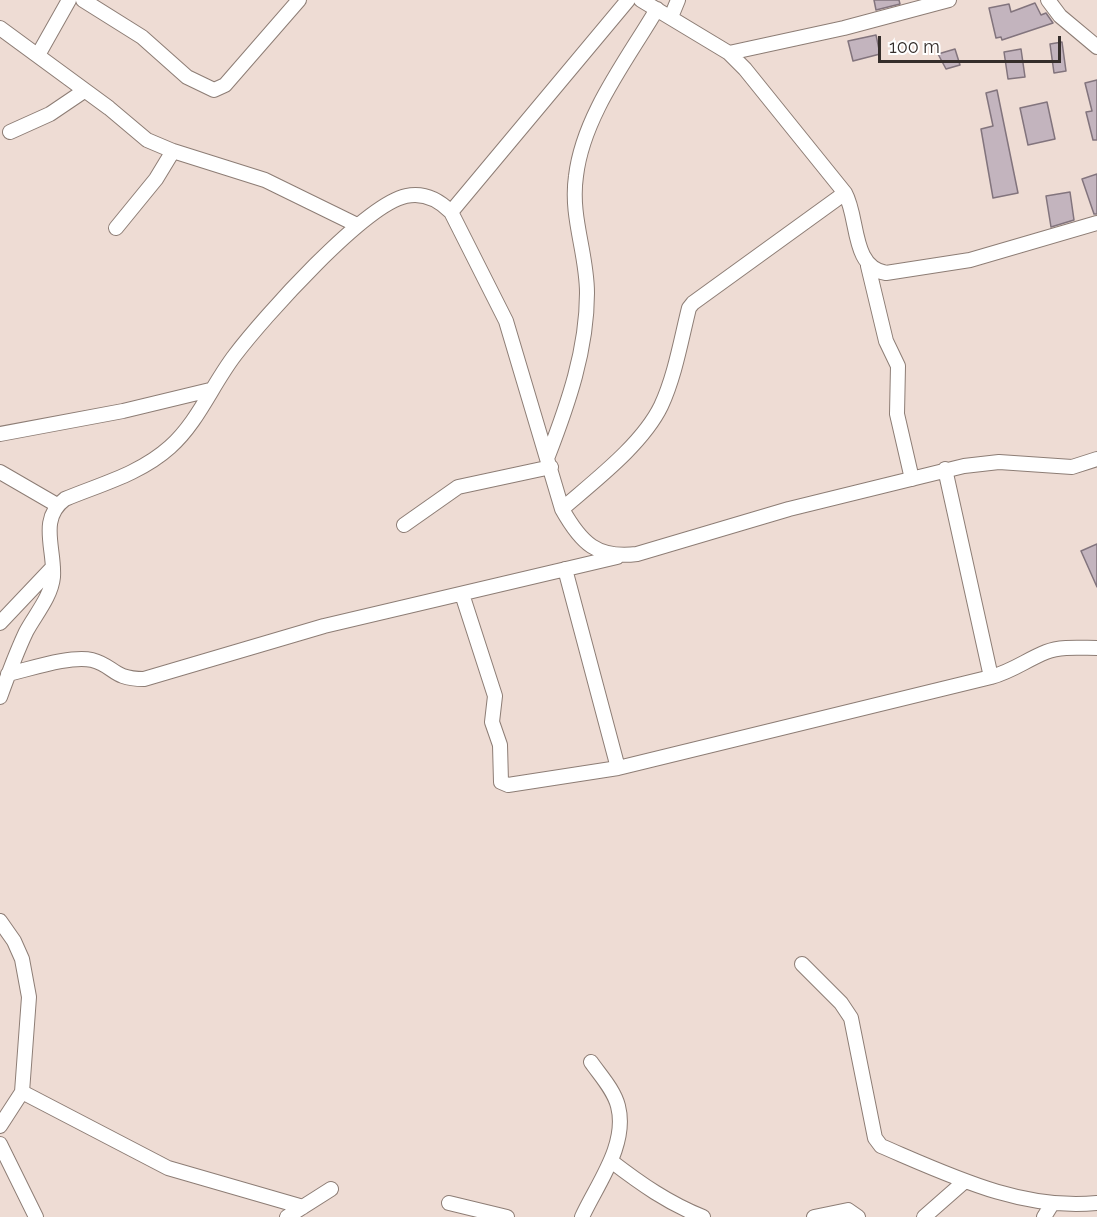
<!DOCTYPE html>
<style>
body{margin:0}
#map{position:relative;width:1097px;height:1217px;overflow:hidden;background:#eedcd4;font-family:Raleway,sans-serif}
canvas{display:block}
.scale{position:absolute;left:878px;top:36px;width:183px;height:27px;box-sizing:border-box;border:3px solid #352e2b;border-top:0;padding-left:8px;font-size:18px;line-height:21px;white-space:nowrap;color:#352e2b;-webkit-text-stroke:4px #fff;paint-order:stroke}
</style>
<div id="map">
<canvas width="1097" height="1217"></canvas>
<div class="scale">100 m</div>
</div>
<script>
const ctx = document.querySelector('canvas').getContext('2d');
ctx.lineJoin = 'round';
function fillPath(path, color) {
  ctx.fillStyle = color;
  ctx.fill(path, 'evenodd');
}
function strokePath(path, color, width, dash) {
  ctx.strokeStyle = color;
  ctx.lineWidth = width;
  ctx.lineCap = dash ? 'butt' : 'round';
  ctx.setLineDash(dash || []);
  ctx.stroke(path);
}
const building = new Path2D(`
 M874 0H899L900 4 876 10Z
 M1035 3 1041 15 1046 13 1053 23 1002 40 1001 37 996 38 989 8 1009 4 1011 12Z
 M876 35 880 54 853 61 848 41Z
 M1062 42 1066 71 1054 73 1050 44Z
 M955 49 960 65 946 69 938 54Z
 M1021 49 1025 77 1008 79 1004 52Z
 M1097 80V140H1093L1086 112 1092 111 1085 83Z
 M997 90 1018 193 993 198 981 129 993 126 986 93Z
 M1047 102 1055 139 1028 145 1020 108Z
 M1097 174V214H1094L1082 179Z
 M1070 192 1074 220 1051 227 1046 196Z
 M1097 544V587L1081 551Z`);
fillPath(building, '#c3b4be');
strokePath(building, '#82747d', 1.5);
const street = new Path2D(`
 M83 0 142 37 187 77 214 90 225 85 299 0
 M641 0 729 53 745 69 845 193C859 218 851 267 886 273L970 260 1097 223
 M1048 0 1060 16 1097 47
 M671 17 678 0
 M0 28 109 108 147 140 173 151 265 180 357 225
 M729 53 844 28 949 0
 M38 55 69 0
 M10 132 50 114 84 91
 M451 212 628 0
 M116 228 156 179 173 151
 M868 266 886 341 898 366 897 414 912 479
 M0 434 123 411 210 390
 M548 456C568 404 587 350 587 293 587 253 570 217 576 176 583 116 627 60 657 9
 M945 469 991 677
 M0 472 57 505
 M562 509C594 481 642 445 661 406 675 376 681 340 689 308L693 303 845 193
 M404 525 458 487 551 467
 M565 569 618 768
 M462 594 495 696 492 722 500 745 501 782 508 785 618 768 991 677C1013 671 1026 660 1046 652 1061 646 1081 648 1097 648
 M0 623 53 567
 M8 674C30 669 71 655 92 660 115 666 112 679 144 679L324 626 617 557
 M0 697C8 675 16 653 26 632 35 615 51 597 53 577 55 549 38 519 65 499 101 484 140 474 170 447 198 422 212 385 235 355 263 318 364 205 406 196 424 192 439 200 451 212L506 321 562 509C581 543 597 559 637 554L789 509 964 466 999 462 1072 467 1097 459
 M0 921 14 941 22 959 29 997 22 1092 0 1126
 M802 964 841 1003 851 1018 875 1138 881 1146C949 1175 1022 1211 1097 1203
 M22 1092 168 1168 303 1207
 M0 1144 36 1217
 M611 1161C641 1184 668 1203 703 1217
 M449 1203 507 1217
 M287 1217 331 1189
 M582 1217C597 1184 628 1145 618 1106 614 1090 600 1075 591 1062
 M814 1217 848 1210 858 1217
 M924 1217 965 1181
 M1044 1217 1052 1204`);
strokePath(street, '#8d7d75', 16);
strokePath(street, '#fff', 14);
</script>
